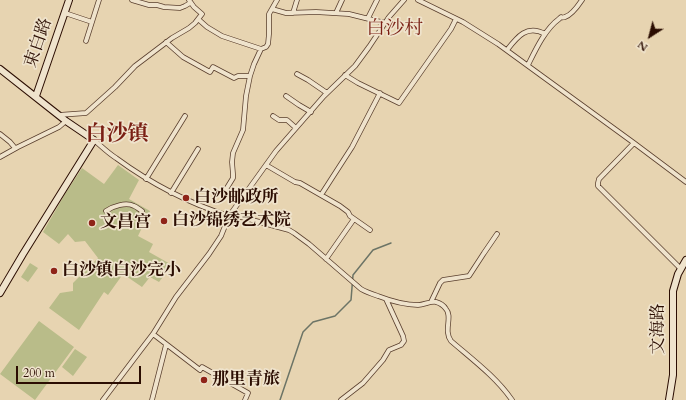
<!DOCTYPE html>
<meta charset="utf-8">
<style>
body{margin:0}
#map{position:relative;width:686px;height:400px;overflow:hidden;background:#e7d4b1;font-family:Cardo,serif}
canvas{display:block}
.north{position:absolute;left:630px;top:16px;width:40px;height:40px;-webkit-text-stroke:3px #efe3cc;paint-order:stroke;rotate:216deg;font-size:11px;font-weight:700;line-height:16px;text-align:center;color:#2b0d02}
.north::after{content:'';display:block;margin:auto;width:14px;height:18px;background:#2b0d02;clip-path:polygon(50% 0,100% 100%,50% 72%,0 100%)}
.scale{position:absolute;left:16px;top:366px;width:125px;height:18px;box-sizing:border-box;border:2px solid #2b0d02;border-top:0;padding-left:5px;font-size:12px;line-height:14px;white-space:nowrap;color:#2b0d02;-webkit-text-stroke:3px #efe3cc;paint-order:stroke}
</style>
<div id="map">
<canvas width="686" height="400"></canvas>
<div class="north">N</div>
<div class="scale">200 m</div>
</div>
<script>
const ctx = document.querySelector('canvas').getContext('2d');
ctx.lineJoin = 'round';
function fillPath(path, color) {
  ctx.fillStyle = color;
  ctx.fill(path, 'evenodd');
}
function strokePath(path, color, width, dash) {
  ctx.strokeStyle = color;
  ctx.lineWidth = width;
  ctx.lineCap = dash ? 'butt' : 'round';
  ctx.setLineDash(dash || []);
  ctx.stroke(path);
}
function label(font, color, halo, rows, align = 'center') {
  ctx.font = font + ' Cardo,"Noto Serif SC",serif';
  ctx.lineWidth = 3.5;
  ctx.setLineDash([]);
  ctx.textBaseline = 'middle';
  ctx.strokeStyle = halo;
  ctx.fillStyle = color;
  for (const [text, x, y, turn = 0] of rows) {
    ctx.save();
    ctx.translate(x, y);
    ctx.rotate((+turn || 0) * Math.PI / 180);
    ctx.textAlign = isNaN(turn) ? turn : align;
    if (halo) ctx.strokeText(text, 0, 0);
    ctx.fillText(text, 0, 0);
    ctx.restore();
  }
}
fillPath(new Path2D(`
 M118 165 139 180 129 199 150 211 138 236 153 244 149 252 172 265 159 282 150 277 142 287 123 274 108 295 104 292 79 330 49 308 60 293 73 291V283L98 258 85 241 75 242 68 234 59 244 43 232 65 194 82 168 104 184Z
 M30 263 38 268 28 282 21 277Z
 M39 321 74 347 35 400 0 374Z
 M75 349 87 357 73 376 62 367Z`), '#b9bc89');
strokePath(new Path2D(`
 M280 400 303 332 313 322 335 316 351 300 353 275 373 250 391 243`), '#6c7466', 1.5);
const street = new Path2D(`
 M132 0 149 5H157L164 7 180 8 185 6 190 3
 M418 0 463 22 498 44 634 143 686 182
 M272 9 286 13 316 12 349 14 385 23
 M65 13 92 22
 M293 13 297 0
 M336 13 342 0
 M368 18 377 0
 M198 19 207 27 222 36 261 49
 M86 41 99 0
 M166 42 183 57 210 72 213 67 234 78 238 76H250
 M507 50C517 37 527 24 545 34
 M528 65C535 51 545 29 559 19 563 15 559 19 565 17 572 15 578 6 582 0
 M297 74 308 80 327 93
 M345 75 358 83 399 103 451 29 456 19
 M286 96 299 105 311 112
 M59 115 86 113 115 87 135 66 172 38 189 28 195 23 202 14 194 7 189 0
 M273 116 279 120H287L296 128
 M0 134 10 142 15 148
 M94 140C101 146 108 153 116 158 150 183 188 203 229 216
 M634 143 599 179 598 183V186L681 269
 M0 157 18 147 59 127 66 121
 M266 165 295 182 300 183 340 206 348 212 350 216 370 230
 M146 179 185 116
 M171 193 198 149
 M321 195 352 147 380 93
 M240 201 225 191 233 178V174L232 162 233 153 243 130 246 96 250 76 254 64 261 49 266 47 268 44 269 34V14L277 0
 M106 211C113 206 126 202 134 206 137 207 140 210 142 211
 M230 214 289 230 294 233 309 244 361 289C366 292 372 294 378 296 391 301 404 305 418 305 424 305 430 301 436 302 440 303 444 306 446 309 453 317 443 330 451 341 473 360 496 377 512 400
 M326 259 354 219
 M431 302 440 283 443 280 469 276 484 253 497 234
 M153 334 200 370 202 367 248 393 245 400
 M103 400 140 351 153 334 176 297 209 254 221 236 229 216 253 183 276 151 324 96 355 66 369 47 389 17 404 0
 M152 400 166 345
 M341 400 363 383 383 360 389 350 401 345 404 341 403 336 386 299`);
const secondary = new Path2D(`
 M0 69 66 121 94 140 23 254 0 293
 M36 96 69 0
 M669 400 673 375V291L678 274 686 260`);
strokePath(street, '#5a3f2e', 5.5);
strokePath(secondary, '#2b0d02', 8);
strokePath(street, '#efe3cc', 4);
strokePath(secondary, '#efe3cc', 6);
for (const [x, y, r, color] of [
 [186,198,4,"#8f2418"],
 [164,221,4,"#8f2418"],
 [92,223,4,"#8f2418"],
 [54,271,4,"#8f2418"],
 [204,380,4,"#8f2418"]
]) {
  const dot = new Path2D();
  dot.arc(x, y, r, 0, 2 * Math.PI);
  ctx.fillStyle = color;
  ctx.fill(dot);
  strokePath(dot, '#efe3cc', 1.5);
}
label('17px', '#2b0d02', '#efe3cc', [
 ["束白路",39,43,-71],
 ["文海路",659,329,-90]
]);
label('bold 17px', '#2b0d02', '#efe3cc', [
 ["白沙邮政所",194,198],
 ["白沙锦绣艺术院",172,221],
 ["文昌宫",100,223],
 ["白沙镇白沙完小",62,271],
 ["那里青旅",212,380]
], 'left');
label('19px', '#7a1f14', '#efe3cc', [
 ["白沙村",395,30]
]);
label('bold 21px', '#7a1f14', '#efe3cc', [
 ["白沙镇",117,135]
]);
</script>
